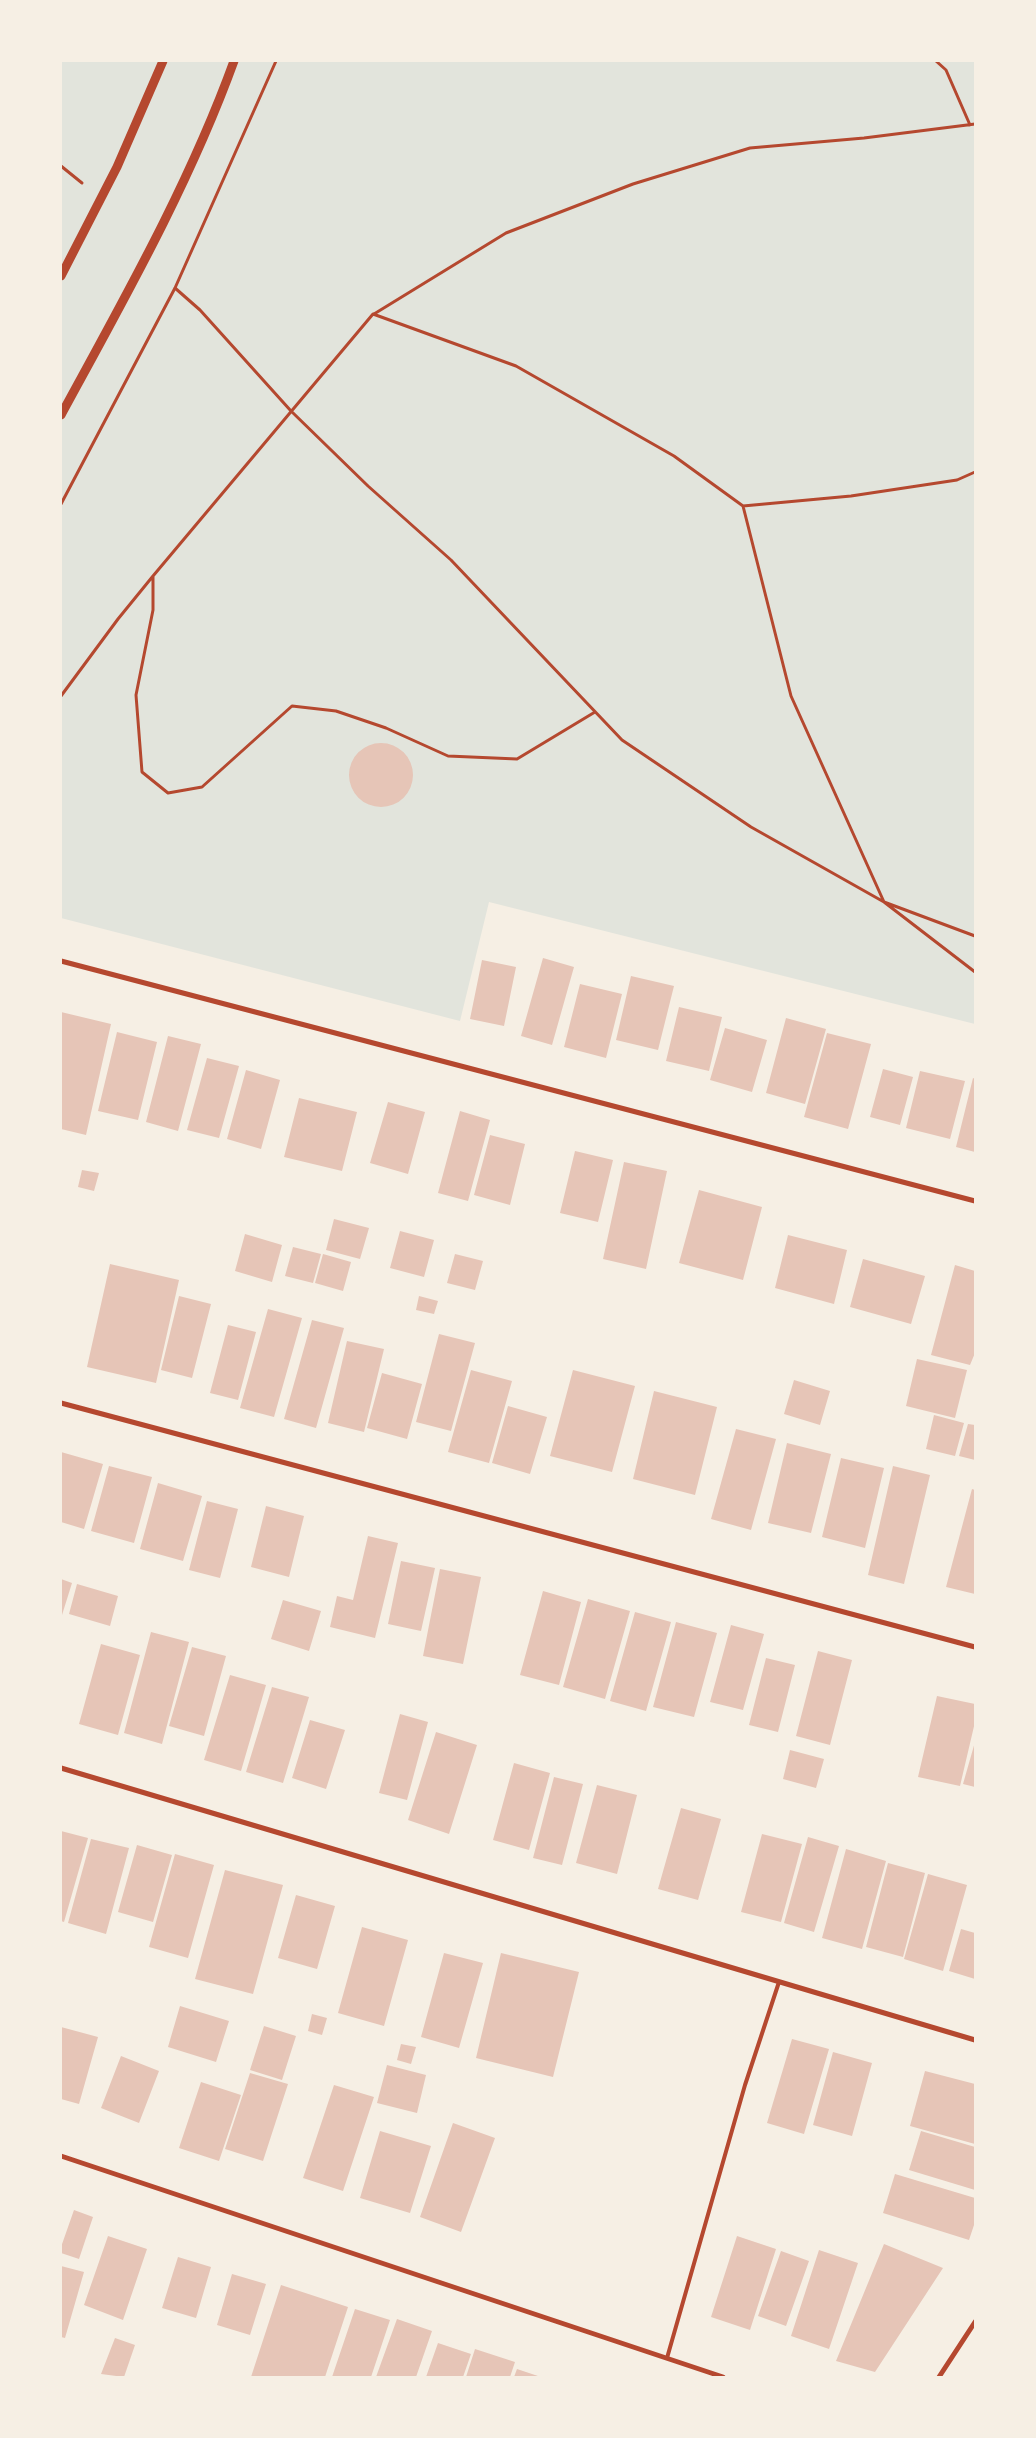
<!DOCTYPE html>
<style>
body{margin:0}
#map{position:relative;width:1036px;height:2438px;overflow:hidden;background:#f6efe4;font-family:"Noto Sans",sans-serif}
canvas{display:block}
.frame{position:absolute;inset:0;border:62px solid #f6efe4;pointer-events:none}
</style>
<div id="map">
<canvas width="1036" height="2438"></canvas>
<div class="frame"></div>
</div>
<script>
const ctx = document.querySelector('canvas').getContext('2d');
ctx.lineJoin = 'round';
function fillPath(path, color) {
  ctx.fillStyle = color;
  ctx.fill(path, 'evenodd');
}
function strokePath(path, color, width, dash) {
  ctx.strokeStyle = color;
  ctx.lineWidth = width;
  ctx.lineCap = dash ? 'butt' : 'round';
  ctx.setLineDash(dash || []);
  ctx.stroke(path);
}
fillPath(new Path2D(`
 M61 61H975V1024L489 902 460 1021 61 918Z`), '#e2e4dc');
fillPath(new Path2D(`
 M349 775a32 32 0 1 1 64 0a32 32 0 1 1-64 0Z
 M543 958 574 967 552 1045 521 1036Z
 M482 960 516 967 504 1026 470 1019Z
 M631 976 674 986 658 1050 616 1040Z
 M580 984 622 994 606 1058 564 1047Z
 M679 1007 722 1017 709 1071 666 1061Z
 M61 1012 111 1024 86 1135 61 1129Z
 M786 1018 826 1029 805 1104 766 1093Z
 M725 1028 767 1040 752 1092 710 1080Z
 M117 1032 157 1042 138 1120 98 1111Z
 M827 1033 871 1044 848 1129 804 1117Z
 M168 1036 201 1044 178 1131 146 1122Z
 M207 1058 239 1066 219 1138 187 1130Z
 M883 1069 913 1077 900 1125 870 1117Z
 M246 1070 280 1080 261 1149 227 1139Z
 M920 1071 965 1081 950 1139 906 1128Z
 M973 1078 975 1079V1152L956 1147Z
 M299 1098 357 1112 342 1171 284 1157Z
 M388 1102 425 1112 408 1174 370 1163Z
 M460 1111 490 1120 468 1201 438 1193Z
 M490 1135 525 1144 510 1205 474 1195Z
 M575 1151 613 1160 598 1222 560 1213Z
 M624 1162 667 1171 646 1269 603 1259Z
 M82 1170 99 1173 94 1191 78 1187Z
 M699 1190 762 1207 743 1280 679 1263Z
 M334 1219 369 1228 360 1259 326 1250Z
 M400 1231 434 1240 424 1277 390 1268Z
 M245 1234 282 1245 272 1282 235 1271Z
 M788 1235 847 1250 834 1304 775 1288Z
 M293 1247 321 1254 313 1283 285 1276Z
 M323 1254 351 1262 343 1291 315 1283Z
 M455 1254 483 1261 475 1290 447 1283Z
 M863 1259 925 1276 911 1324 850 1307Z
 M110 1264 179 1280 156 1383 87 1367Z
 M955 1265 975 1271V1353L970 1365 931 1355Z
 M179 1296 211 1304 192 1378 161 1370Z
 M419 1296 438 1301 434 1314 416 1310Z
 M268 1309 302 1318 274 1417 240 1408Z
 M312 1320 344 1328 316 1428 284 1419Z
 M228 1325 256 1332 238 1400 210 1393Z
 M439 1334 475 1343 451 1431 416 1422Z
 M347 1341 384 1349 364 1432 328 1423Z
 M917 1359 967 1370 955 1418 906 1406Z
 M471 1370 512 1381 489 1463 448 1452Z
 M573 1370 635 1386 612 1472 550 1456Z
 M382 1373 422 1384 407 1439 367 1428Z
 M794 1380 830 1391 820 1425 784 1414Z
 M654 1391 717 1407 695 1495 633 1479Z
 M508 1406 547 1417 530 1474 492 1463Z
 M934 1415 964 1423 955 1456 926 1449Z
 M968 1424 975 1425V1460L959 1456Z
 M736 1429 776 1439 751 1530 711 1519Z
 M787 1443 831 1454 811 1533 768 1523Z
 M61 1452 103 1464 84 1529 61 1522Z
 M841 1458 884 1468 865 1548 822 1537Z
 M109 1466 152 1477 134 1543 91 1531Z
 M893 1466 930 1475 904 1584 868 1575Z
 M158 1483 202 1496 183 1561 140 1549Z
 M972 1489 975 1490V1594L946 1587Z
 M207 1501 238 1509 220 1578 189 1570Z
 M266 1506 304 1516 289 1577 251 1567Z
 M368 1536 398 1543 375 1638 330 1627 337 1596 353 1600Z
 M401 1561 435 1568 421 1631 388 1624Z
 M440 1569 481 1577 463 1664 423 1656Z
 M61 1579 72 1583 62 1615H61Z
 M77 1584 118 1596 110 1626 69 1614Z
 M543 1591 581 1602 559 1685 520 1675Z
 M588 1599 630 1611 605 1699 563 1687Z
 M283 1600 321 1611 309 1651 271 1639Z
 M635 1612 671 1622 646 1711 610 1701Z
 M676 1622 717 1633 694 1717 653 1707Z
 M731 1625 764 1634 743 1710 710 1702Z
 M151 1632 189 1642 162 1744 124 1733Z
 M101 1644 140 1655 118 1735 79 1724Z
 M192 1647 226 1656 204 1736 169 1726Z
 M818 1651 852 1660 830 1745 796 1736Z
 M766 1658 795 1665 778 1732 749 1725Z
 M230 1675 266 1685 241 1771 204 1760Z
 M272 1687 309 1697 283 1783 246 1772Z
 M937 1696 975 1704V1722L960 1786 918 1777Z
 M400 1714 428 1722 407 1800 379 1793Z
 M310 1720 345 1730 326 1789 292 1778Z
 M436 1732 477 1745 449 1834 408 1820Z
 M975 1742V1787L963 1784Z
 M790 1750 824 1759 816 1788 783 1779Z
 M514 1763 550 1773 529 1850 493 1840Z
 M554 1777 583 1784 562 1865 533 1858Z
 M597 1785 637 1795 617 1874 576 1863Z
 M681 1808 721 1819 698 1900 658 1889Z
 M61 1831 88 1838 64 1922 61 1921Z
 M762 1834 802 1844 781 1922 741 1912Z
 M808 1837 839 1846 814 1932 784 1923Z
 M91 1839 129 1848 106 1934 68 1923Z
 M137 1845 172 1855 153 1922 118 1912Z
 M846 1849 886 1861 862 1949 822 1938Z
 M175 1854 214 1865 188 1958 149 1947Z
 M888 1863 925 1873 903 1957 866 1947Z
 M225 1870 283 1885 253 1994 195 1979Z
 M928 1874 967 1885 943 1971 904 1959Z
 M296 1895 335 1906 317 1969 278 1958Z
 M362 1927 408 1940 384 2026 338 2013Z
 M961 1929 975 1933V1979L949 1971Z
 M444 1953 483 1963 459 2048 421 2037Z
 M501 1953 579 1972 553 2077 476 2058Z
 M180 2006 229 2021 216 2062 168 2047Z
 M312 2014 327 2018 322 2035 308 2031Z
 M264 2026 296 2036 282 2080 250 2070Z
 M61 2027 98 2037 79 2104 61 2099Z
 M792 2039 829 2049 804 2134 767 2123Z
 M401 2044 416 2047 411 2064 397 2060Z
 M833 2052 872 2063 852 2136 813 2125Z
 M121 2056 159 2071 139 2123 101 2108Z
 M387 2065 426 2075 417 2113 377 2103Z
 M925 2071 975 2084V2144L910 2126Z
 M250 2073 288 2084 263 2161 225 2149Z
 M201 2082 241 2095 219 2161 179 2148Z
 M334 2085 374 2097 343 2191 303 2178Z
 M453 2123 495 2138 461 2232 420 2217Z
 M380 2131 431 2146 410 2213 360 2198Z
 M921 2131 975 2147V2190L909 2170Z
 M895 2174 975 2198V2222L969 2240 883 2213Z
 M74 2210 93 2217 79 2259 61 2253V2247Z
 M108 2236 147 2249 123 2320 84 2305Z
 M737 2236 776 2249 750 2330 711 2317Z
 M884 2244 943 2268 875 2372 836 2361Z
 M819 2250 858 2263 829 2349 791 2336Z
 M781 2251 809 2261 786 2326 758 2316Z
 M178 2257 211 2267 196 2318 162 2308Z
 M61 2266 84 2272 65 2338 61 2337Z
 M232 2274 266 2284 250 2335 217 2325Z
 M281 2285 348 2307 325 2377H251Z
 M355 2309 390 2320 371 2377H332Z
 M397 2319 432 2331 416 2377H376Z
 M115 2338 135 2345 124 2377 101 2374Z
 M438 2343 471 2354 463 2377H426Z
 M475 2349 515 2362 510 2377H466Z
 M517 2369 538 2376V2377H514Z`), '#e6c5b7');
strokePath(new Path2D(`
 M936 61 946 70 970 125
 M61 166 82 183
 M175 288 200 310 291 411 368 486 451 560 622 740 751 827 884 902 975 972
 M374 314 506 233 633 184 750 148 864 138 975 124
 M61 504 175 288 276 61
 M743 506 851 496 957 480 975 472
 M153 576 373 314 516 366 674 456 743 506 791 696 884 902 975 936
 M61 696 118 619 153 576V610L136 695 142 772 168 793 202 787 292 706 336 711 386 728 448 756 517 759 595 712`), '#b5482f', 3);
strokePath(new Path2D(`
 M667 2358 745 2085 779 1982`), '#b5482f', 4);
strokePath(new Path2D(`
 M61 961 975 1201
 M61 1403 975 1647
 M61 1768 975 2040
 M61 2156 723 2377
 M939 2377 975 2322`), '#b5482f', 5);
strokePath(new Path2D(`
 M61 276 117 167 163 61
 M61 415C124 299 189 185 234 61`), '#b5482f', 9);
</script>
